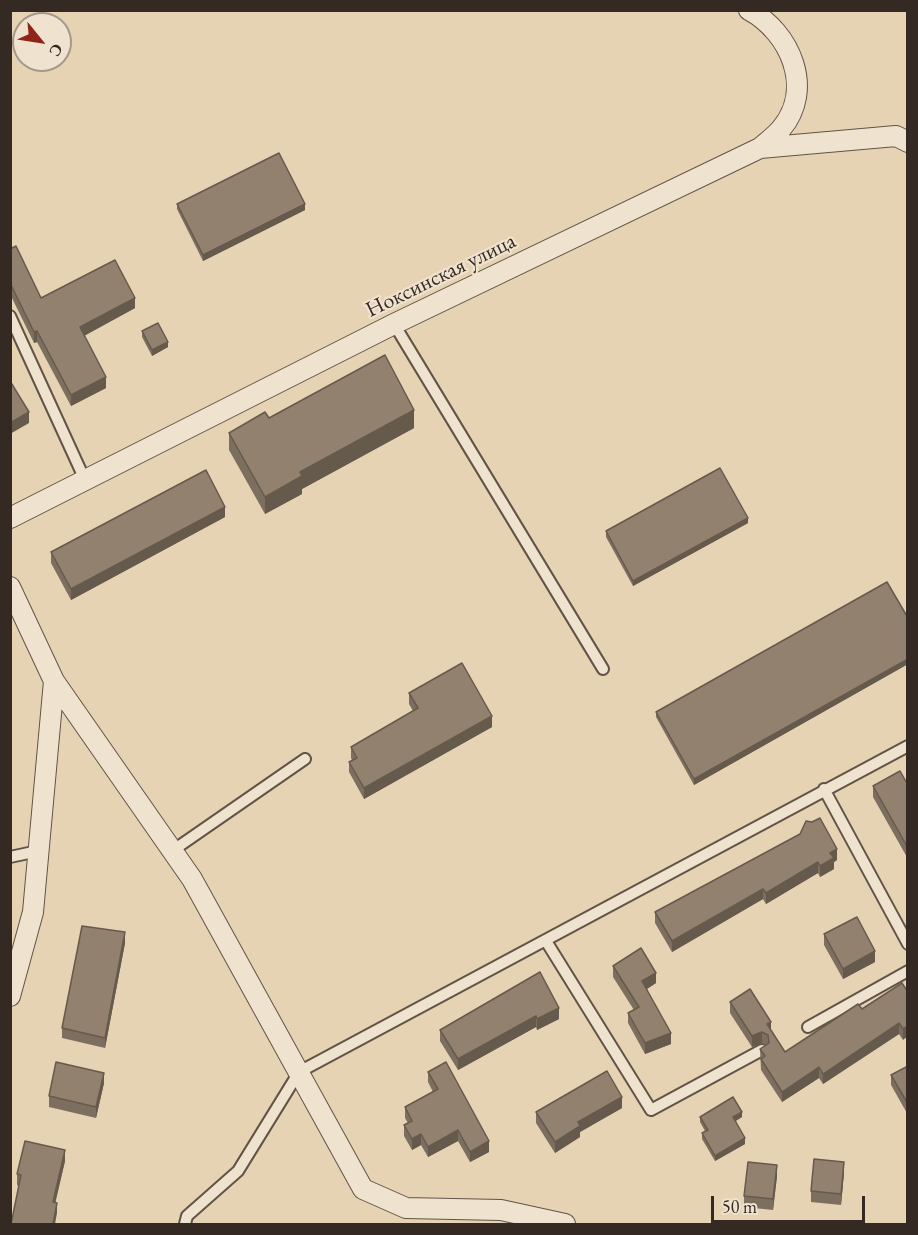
<!DOCTYPE html>
<meta charset="utf-8">
<style>
body{margin:0}
#map{position:relative;width:918px;height:1235px;overflow:hidden;background:#e6d3b3;font-family:"EB Garamond",serif}
canvas{display:block}
.frame{position:absolute;inset:0;border:12px solid #352923;pointer-events:none}
.north{position:absolute;left:12px;top:12px;width:60px;height:60px;box-sizing:border-box;background:#efe2ce;border:2px solid #a5988a;border-radius:50%;rotate:120deg;font-size:16px;font-weight:700;line-height:24px;text-align:center;color:#352923}
.north::after{content:'';display:block;margin:auto;width:21px;height:27px;background:#8f2418;clip-path:polygon(50% 0,100% 100%,50% 72%,0 100%)}
.scale{position:absolute;left:711px;top:1196px;width:154px;height:27px;box-sizing:border-box;border:3px solid #352923;border-top:0;padding-left:8px;font-size:18px;line-height:21px;white-space:nowrap;color:#352923;-webkit-text-stroke:4px #efe2ce;paint-order:stroke}
</style>
<div id="map">
<canvas width="918" height="1235"></canvas>
<div class="frame"></div>
<div class="north">С</div>
<div class="scale">50 m</div>
</div>
<script>
const ctx = document.querySelector('canvas').getContext('2d');
ctx.lineJoin = 'round';
function strokePath(path, color, width, dash) {
  ctx.strokeStyle = color;
  ctx.lineWidth = width;
  ctx.lineCap = dash ? 'butt' : 'round';
  ctx.setLineDash(dash || []);
  ctx.stroke(path);
}
function fillPath(path, color) {
  ctx.fillStyle = color;
  ctx.fill(path, 'evenodd');
}
function label(font, color, halo, rows, align = 'center') {
  ctx.font = font + ' "EB Garamond",serif';
  ctx.lineWidth = 4.5;
  ctx.setLineDash([]);
  ctx.textBaseline = 'middle';
  ctx.strokeStyle = halo;
  ctx.fillStyle = color;
  for (const [text, x, y, turn = 0] of rows) {
    ctx.save();
    ctx.translate(x, y);
    ctx.rotate((+turn || 0) * Math.PI / 180);
    ctx.textAlign = isNaN(turn) ? turn : align;
    if (halo) ctx.strokeText(text, 0, 0);
    ctx.fillText(text, 0, 0);
    ctx.restore();
  }
}
const service = new Path2D(`
 M10 316 85 480
 M394 324 603 669
 M824 789 908 944
 M172 851 305 759
 M10 857 38 851
 M546 941 651 1110 762 1050
 M808 1027 908 971
 M185 1224 187 1216 238 1171 299 1072 908 746`);
const minor = new Path2D(`
 M749 10C790 32 815 89 781 129 775 136 767 142 760 148
 M10 518 394 324 760 148 896 136 908 142
 M10 587 54 681 33 912 10 996
 M54 681 192 879 363 1189 406 1208 501 1210 565 1224`);
strokePath(service, '#615447', 14);
strokePath(minor, '#615447', 22);
strokePath(service, '#efe2ce', 10);
strokePath(minor, '#efe2ce', 20);
fillPath(new Path2D(`
 M177 204 305 210 203 261 177 209Z
 M10 249 41 298 135 308 84 336 106 388 71 406 37 342 34 343 10 294Z
 M142 331 168 347 152 356 142 337Z
 M269 418 414 428 302 489V494L265 514 229 450V433Z
 M225 517 71 600 51 563V552Z
 M748 523 633 586 606 537V531Z
 M908 618V664L694 785 656 717V712Z
 M409 693 492 727 364 799 349 772V762L352 760 351 758V747L413 711 409 704Z
 M908 785V859L873 797V786Z
 M800 834 837 860 834 862V869L820 877 818 873 766 904 763 899 672 952 655 923V912Z
 M824 934 875 962 843 979 824 945Z
 M125 943 105 1048 62 1038V1028Z
 M613 966 656 983 647 989 671 1044 645 1054 628 1023V1013L634 1010 613 977Z
 M540 972 559 1019 537 1030 536 1027 458 1070 440 1041V1030Z
 M908 992 903 1040 899 1034 823 1084 819 1078 782 1102 761 1070 760 1049 766 1045 762 1043 752 1047 730 1013V1002L771 1031 785 1052 862 1009Z
 M908 1066V1115L891 1085V1075Z
 M428 1072 489 1152 470 1162 458 1141 428 1157 421 1145 412 1150 404 1136V1125L408 1123 405 1118V1107L433 1092 428 1082Z
 M104 1083 96 1118 49 1107V1096Z
 M622 1108 580 1132V1137L555 1153 536 1123V1112Z
 M700 1117H742L736 1121 745 1144 715 1161 702 1139V1133L705 1131 700 1122Z
 M65 1161 55 1202 57 1213 17 1185V1174Z
 M844 1173 841 1205 811 1202V1191Z
 M777 1176 773 1210 744 1207V1196Z`), '#7d6f5f');
fillPath(new Path2D(`
 M305 204V210L203 261V255Z
 M135 298V308L80 338V327Z
 M37 331V342L34 343V332Z
 M168 342V347L152 356V350Z
 M106 377V388L71 406V395Z
 M414 410V428L302 489V494L265 514V497L300 472Z
 M29 412V423L10 434V423Z
 M225 507V517L71 600V589Z
 M748 518V523L633 586V581Z
 M908 659V664L694 785V779Z
 M492 716V727L364 799V788Z
 M837 849V860L834 862V869L820 877V866L830 853Z
 M818 862V873L766 904V893Z
 M763 889V899L672 952V941Z
 M125 932V943L105 1048V1038Z
 M875 951V962L843 979V969Z
 M656 973V983L642 992V981Z
 M559 1008V1019L537 1030V1019Z
 M536 1016V1027L458 1070V1059Z
 M771 1022V1033L767 1035V1024Z
 M899 1023V1034L823 1084V1074Z
 M908 1026V1036L903 1040V1029Z
 M762 1032V1043L752 1047V1036Z
 M671 1033V1044L645 1054V1043Z
 M819 1067V1078L782 1102V1092Z
 M104 1073V1083L96 1118V1107Z
 M622 1097V1108L580 1132V1137L555 1153V1142L578 1122Z
 M742 1112V1117L733 1122V1117Z
 M458 1130V1141L428 1157V1147Z
 M421 1134V1145L412 1150V1139Z
 M745 1138V1144L715 1161V1156Z
 M489 1141V1152L470 1162V1152Z
 M65 1150V1161L53 1213V1202Z
 M844 1162V1173L841 1205V1194Z
 M777 1165V1176L773 1210V1199Z
 M57 1203V1213L55 1224H53Z`), '#665a4d');
const building = new Path2D(`
 M279 153 305 204 203 255 177 204Z
 M16 246 41 298 115 260 135 298 80 327 106 377 71 395 37 331 34 332 10 283V249Z
 M158 323 168 342 152 350 142 331Z
 M385 355 414 410 300 472 302 476 265 497 229 433 265 412 269 418Z
 M10 381 29 412 10 423Z
 M720 468 748 518 633 581 606 531Z
 M206 470 225 507 71 589 51 552Z
 M887 582 908 618V659L694 779 656 712Z
 M462 663 492 716 364 788 349 762 357 758 351 747 418 708 409 693Z
 M900 771 908 785V848L873 786Z
 M820 818 837 849 830 853 834 858 820 866 818 862 766 893 763 889 672 941 655 912 800 834 806 821 812 822Z
 M857 917 875 951 843 969 824 934Z
 M82 926 125 932 105 1038 62 1028Z
 M641 948 656 973 642 981 671 1033 645 1043 628 1013 639 1007 613 966Z
 M540 972 559 1008 537 1019 536 1016 458 1059 440 1030Z
 M902 983 908 992V1026L903 1029 899 1023 823 1074 819 1067 782 1092 761 1059 765 1056 760 1049 769 1043 768 1035 762 1032 752 1036 730 1002 750 989 771 1022 767 1024 785 1052 858 1004 862 1009Z
 M56 1062 104 1073 96 1107 49 1096Z
 M446 1062 489 1141 470 1152 458 1130 428 1147 421 1134 412 1139 404 1125 412 1121 405 1107 438 1089 428 1072Z
 M908 1066V1104L891 1075Z
 M607 1071 622 1097 578 1122 580 1126 555 1142 536 1112Z
 M733 1097 742 1112 733 1117 745 1138 715 1156 702 1133 708 1130 700 1117Z
 M25 1141 65 1150 53 1202 57 1203 53 1224H11L21 1175 17 1174Z
 M814 1159 844 1162 841 1194 811 1191Z
 M748 1162 777 1165 773 1199 744 1196Z`);
fillPath(building, '#91816e');
strokePath(building, '#665a4d', 1.5);
label('22px', '#352923', '#efe2ce', [
 ["Ноксинская улица",441,276,-26]
]);
</script>
